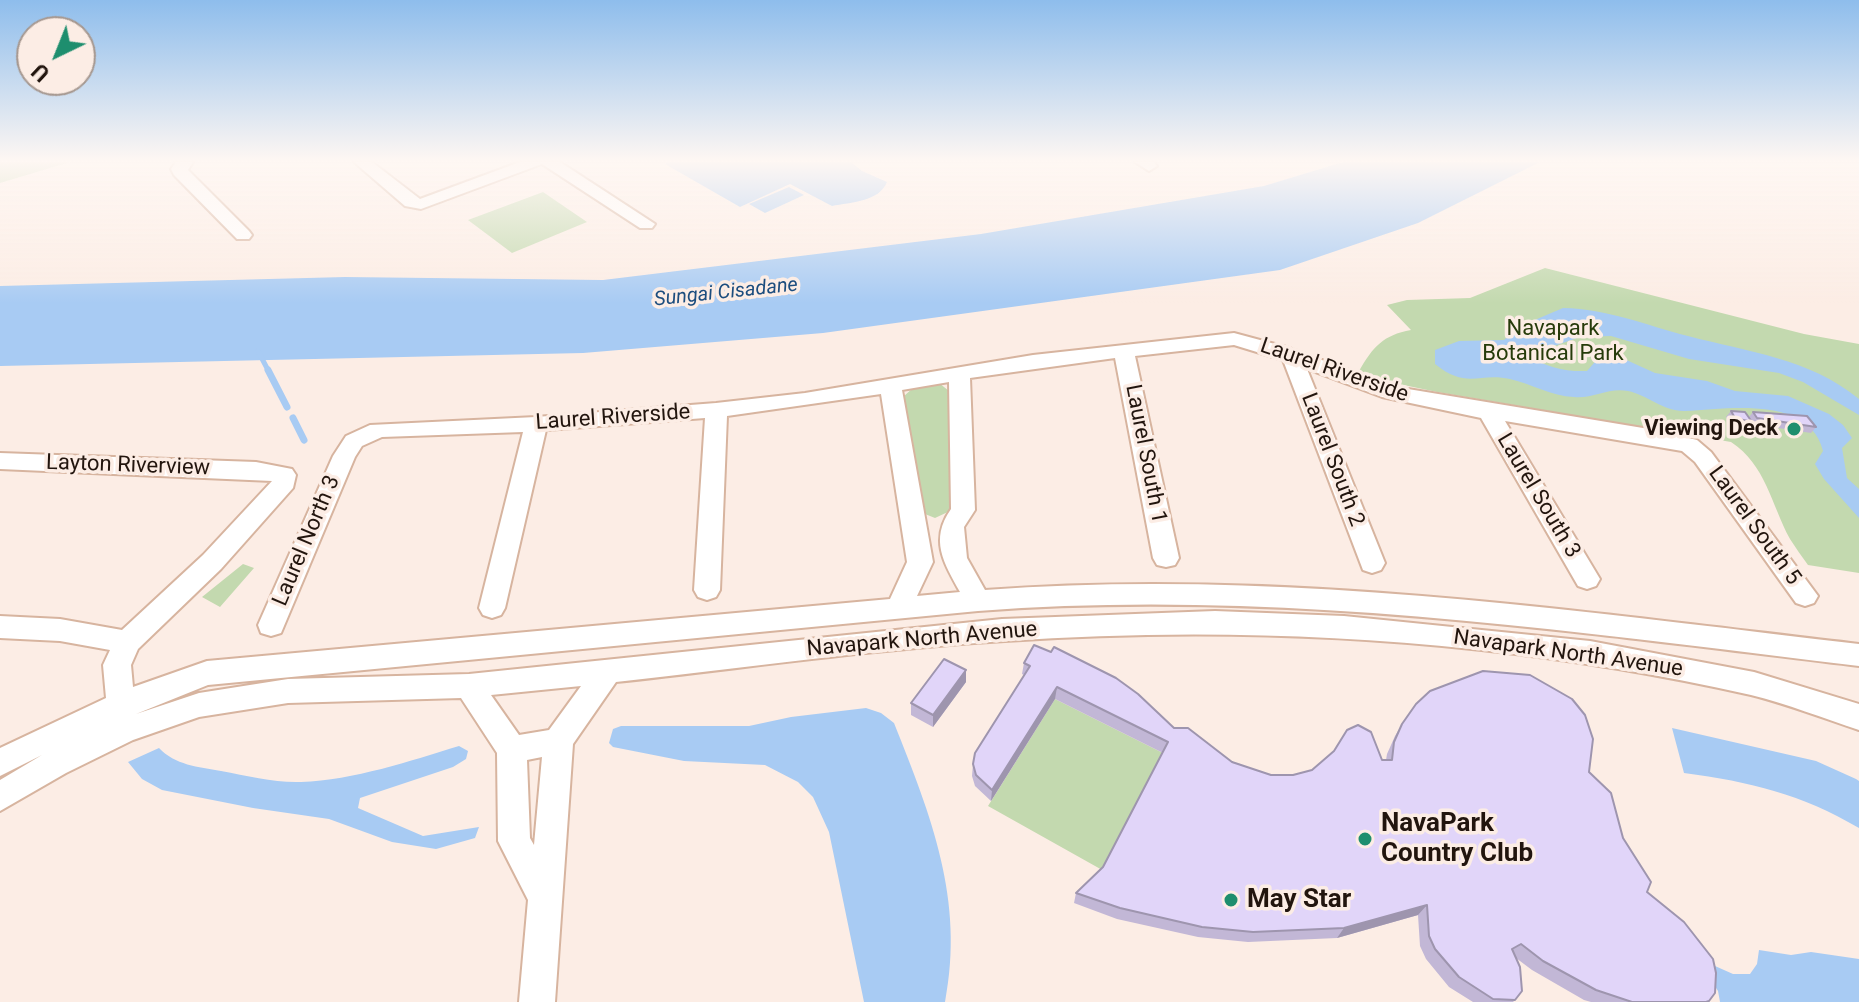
<!DOCTYPE html>
<style>
body{margin:0}
#map{position:relative;width:1859px;height:1002px;overflow:hidden;background:#fcede5;font-family:Roboto,sans-serif}
canvas{display:block}
.north{position:absolute;left:16px;top:16px;width:80px;height:80px;box-sizing:border-box;background:#fcede5;border:2px solid #a5978f;border-radius:50%;rotate:223deg;font-size:22px;font-weight:700;line-height:32px;text-align:center;color:#22150e}
.north::after{content:'';display:block;margin:auto;width:28px;height:36px;background:#1e8e6e;clip-path:polygon(50% 0,100% 100%,50% 72%,0 100%)}
</style>
<div id="map">
<canvas width="1859" height="1002"></canvas>
<div class="north">U</div>
</div>
<script>
const ctx = document.querySelector('canvas').getContext('2d');
ctx.lineJoin = 'round';
function fillPath(path, color) {
  ctx.fillStyle = color;
  ctx.fill(path, 'evenodd');
}
function strokePath(path, color, width, dash) {
  ctx.strokeStyle = color;
  ctx.lineWidth = width;
  ctx.lineCap = dash ? 'butt' : 'round';
  ctx.setLineDash(dash || []);
  ctx.stroke(path);
}
function label(font, color, halo, rows, align = 'center') {
  ctx.font = font + ' Roboto,sans-serif';
  ctx.lineWidth = 7;
  ctx.setLineDash([]);
  ctx.textBaseline = 'middle';
  ctx.strokeStyle = halo;
  ctx.fillStyle = color;
  for (const [text, x, y, turn = 0] of rows) {
    ctx.save();
    ctx.translate(x, y);
    ctx.rotate((+turn || 0) * Math.PI / 180);
    ctx.textAlign = isNaN(turn) ? turn : align;
    if (halo) ctx.strokeText(text, 0, 0);
    ctx.fillText(text, 0, 0);
    ctx.restore();
  }
}
fillPath(new Path2D(`
 M0 162H70L0 183Z
 M543 192 587 222 512 253 468 220Z
 M1545 268 1804 334 1859 344V573L1808 565C1802 557 1796 548 1790 539 1771 504 1766 465 1731 442L1437 392 1394 383 1359 371C1373 347 1383 335 1411 330L1387 305 1407 300 1470 298Z
 M939 383 949 391 950 511 935 518 920 512 903 397 914 387Z
 M243 564 254 568 220 607 202 597Z
 M1055 699 1165 754 1104 871 988 806Z`), '#c3d9af');
fillPath(new Path2D(`
 M668 162H851L862 171 887 182C879 202 851 202 832 206L790 184 740 207 665 164Z
 M1343 162H1540L1418 223 1280 270 823 333 583 353 0 366V286L345 277 603 280 981 234 1264 186Z
 M789 187 804 195 765 213 749 204Z
 M1563 308C1608 309 1645 325 1688 336 1748 352 1809 358 1859 399V415L1803 382 1779 373 1689 359 1611 336 1580 337 1528 355C1545 367 1566 372 1587 371L1600 356 1622 358 1655 373 1707 381 1735 391 1788 396 1829 414 1843 425 1852 438 1842 448 1847 478 1859 489V518L1824 479 1815 464 1823 451C1809 395 1729 409 1685 411 1665 412 1647 395 1628 391 1609 387 1593 399 1574 397 1551 396 1532 384 1510 379 1479 372 1467 390 1435 364V350L1459 341 1504 340 1523 325Z
 M866 708 881 713 894 723C931 816 965 900 945 1002H864L829 832 813 797 798 782 765 765 684 761 613 747 609 743 613 729 621 726H749L791 717Z
 M1672 728 1816 761 1856 779 1859 781V828C1801 794 1751 782 1684 773Z
 M459 746 468 751 466 759 453 767 360 798 358 808 423 836 479 827 475 838 436 849 392 842 329 819 253 808 162 790 142 779 128 762 159 748C175 765 198 767 221 771 248 776 275 783 301 782 354 780 410 761 459 746Z
 M1759 950 1791 955 1811 952 1859 959V1002H1720L1718 991 1697 958 1733 974H1750L1757 964Z`), '#a8cbf3');
strokePath(new Path2D(`
 M258 351 269 372`), '#a8cbf3', 5);
strokePath(new Path2D(`
 M268 370 287 407
 M293 418 304 440`), '#a8cbf3', 7);
const minor = new Path2D(`
 M176 162H193L188 170 249 231 252 235 249 239H237L174 175 171 169Z
 M354 162H372L420 199 520 162H560L655 224 652 228H640L542 164 421 209 405 206Z
 M1135 162H1154L1157 166 1149 171Z
 M1234 333 1286 347 1396 387 1655 430 1697 440 1711 452 1818 596 1814 603 1805 606 1796 603 1695 462 1682 451 1505 421 1600 579 1596 586 1587 589 1578 586 1481 418 1382 397 1307 369 1385 563 1381 570 1372 573 1363 570 1283 360 1234 345 1135 356 1179 558 1175 565 1166 567 1157 565 1153 558 1115 358 970 378 975 510 964 527 967 558 985 590C1277 568 1570 610 1859 644V666C1567 631 1273 588 978 611L208 685 136 714 199 693 288 679 469 674 1002 619 1215 611 1344 616 1590 641 1754 672 1859 704V730C1823 718 1787 704 1751 695 1507 640 1254 624 1005 641 875 649 745 668 616 682L573 744 555 1002H519L528 900 498 841 497 753 461 698 288 703 199 717 133 740 66 773 0 811V780L42 755 0 776V748L106 698 103 665 110 650 60 641 0 638V616L60 619 122 630 203 555 272 481 0 469V453L256 462 292 469 296 475 293 488 221 569 138 649 131 665 133 687 207 661 890 599 907 562 881 394 727 416 720 590 716 597 707 600 698 597 694 590 705 418 546 430 505 608 501 615 492 618 483 615 479 608 523 432 382 437 362 446 355 457 281 633 271 636 261 633 258 625 333 456 346 436 370 425 536 417 716 403 805 393 1033 355ZM949 382 951 509C929 540 944 563 960 592L917 596 933 562 902 390ZM581 686 549 730 519 735 491 695ZM542 757 534 845 530 838 527 760Z`);
strokePath(minor, '#d7b49f', 4);
fillPath(minor, '#fff');
fillPath(new Path2D(`
 M1731 411 1749 417 1753 412 1816 427 1811 433 1752 424 1751 423 1747 428 1730 424 1726 417Z
 M1024 663 1174 728 1232 762 1271 775H1293L1386 760 1387 754 1395 736 1402 724 1589 772 1623 838 1647 892 1708 1002H1591L1584 1000 1532 970 1516 958 1515 1000 1513 1002H1473L1449 987 1426 959 1420 946 1418 915 1337 938 1248 942 1198 937 1117 919 1074 903 1076 893 1103 867 1163 753 1055 699 991 801 975 786 972 776 973 764 1024 675 1022 674Z
 M966 670V682L933 727 911 715V703Z`), '#c2b7d6');
fillPath(new Path2D(`
 M966 670V682L933 727V715Z
 M1057 687 1055 699 991 801 992 790Z
 M1427 905 1418 915 1337 938 1344 928Z`), '#9e95ae');
const building = new Path2D(`
 M1731 411 1745 412 1752 422 1735 418Z
 M1753 412 1807 416 1816 427 1757 418Z
 M1034 645 1051 652 1054 647 1116 678 1138 694 1174 728H1188L1232 762 1271 775H1293L1312 770 1334 751 1347 730 1358 725 1371 732 1382 760H1392L1394 742 1402 724 1416 704 1430 691 1483 671 1530 675 1572 699 1585 715 1593 739 1589 772 1611 793 1623 838 1651 882 1647 892 1684 922 1713 959 1716 973 1715 993 1709 1001 1706 1002H1632L1596 990 1543 961 1521 944 1512 949 1520 967 1522 991 1515 1000 1493 999 1459 977 1435 949 1429 936 1427 905 1344 928 1253 932 1202 927 1120 908 1076 893 1103 867 1168 742 1057 687 992 790 976 775 973 764 975 753 1030 666 1024 663Z
 M944 659 966 670 933 715 911 703Z`);
fillPath(building, '#e1d5f9');
strokePath(building, '#9e95ae', 2);
const sky = ctx.createLinearGradient(0, 0, 0, 303);
sky.addColorStop(0, '#8ebdec');
sky.addColorStop(0.53, '#fef7f3');
sky.addColorStop(1, '#fef7f300');
ctx.fillStyle = sky;
ctx.fillRect(0, 0, 1859, 303);
for (const [x, y, r, color] of [
 [1794,429,8,"#1e8e6e"],
 [1365,839,8,"#1e8e6e"],
 [1231,900,8,"#1e8e6e"]
]) {
  const dot = new Path2D();
  dot.arc(x, y, r, 0, 2 * Math.PI);
  ctx.fillStyle = color;
  ctx.fill(dot);
  strokePath(dot, '#fcede5', 3);
}
label('italic 20px', '#1c4d7e', '#fcede5', [
 ["Sungai Cisadane",726,293,-6]
]);
label('22px', '#263b0a', '#fcede5', [
 ["Navapark",1553,329],
 ["Botanical Park",1553,354]
]);
label('22px', '#22150e', '#fcede5', [
 ["Laurel Riverside",1334,371,19],
 ["Laurel Riverside",613,418,-4],
 ["Laurel South 1",1145,454,79],
 ["Laurel South 2",1332,460,69],
 ["Layton Riverview",128,466,2],
 ["Laurel South 3",1538,496,59],
 ["Laurel South 5",1754,526,54],
 ["Laurel North 3",307,541,-67],
 ["Navapark North Avenue",922,640,-5],
 ["Navapark North Avenue",1568,654,8]
]);
label('bold 22px', '#22150e', '#fcede5', [
 ["Viewing Deck",1778,429]
], 'right');
label('bold 26px', '#22150e', '#fcede5', [
 ["NavaPark",1381,824],
 ["Country Club",1381,854],
 ["May Star",1247,900]
], 'left');
</script>
